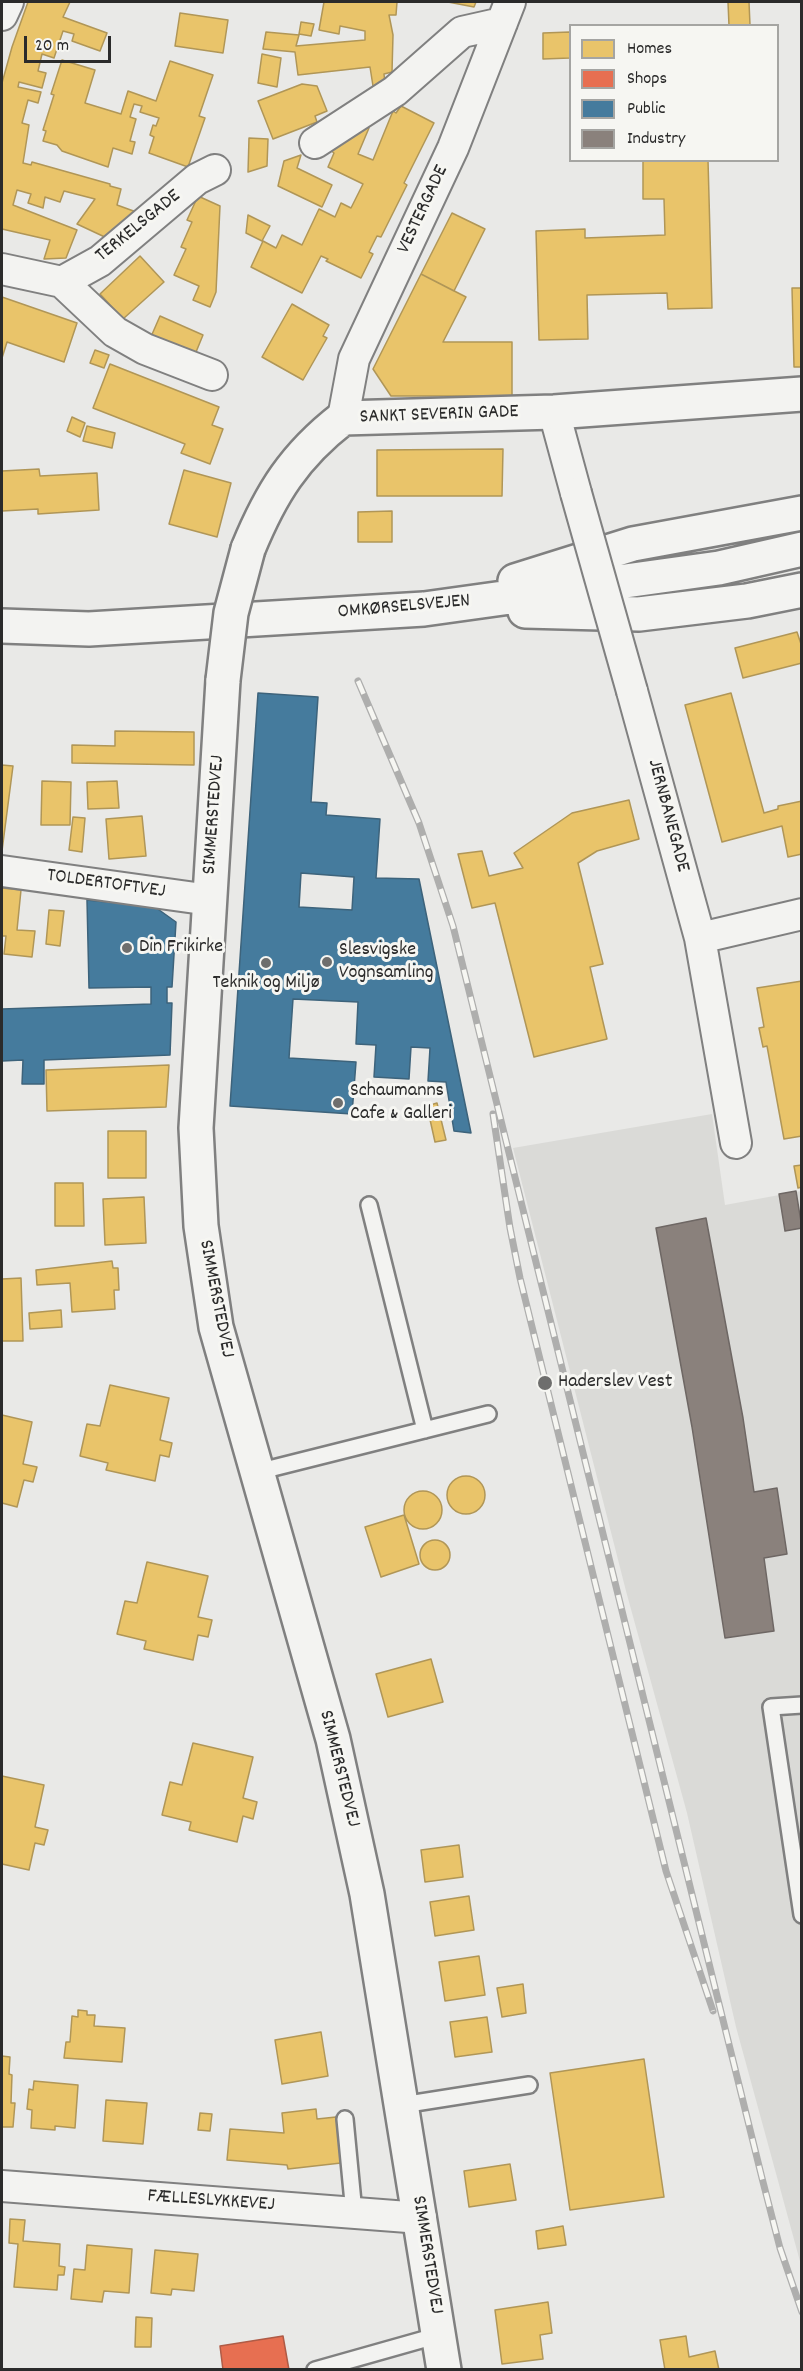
<!DOCTYPE html>
<meta charset="utf-8">
<style>
body{margin:0}
#map{position:relative;width:803px;height:2371px;overflow:hidden;background:#e9e9e7;font-family:Dekko,sans-serif}
canvas{display:block}
.frame{position:absolute;inset:0;border:3px solid #2b2b2b;pointer-events:none}
.legend{position:absolute;left:569px;top:24px;width:210px;height:138px;box-sizing:border-box;background:#f6f6f2;border:2px solid #a5a5a2;margin:0;padding:8px 10px;list-style:none;font-size:18px;color:#2b2b2b}
.legend li{display:flex;align-items:center;gap:12px;height:30px}
.legend b{width:30px;border:2px solid #a5a5a2}
.scale{position:absolute;left:24px;top:36px;width:87px;height:27px;box-sizing:border-box;border:3px solid #2b2b2b;border-top:0;padding-left:8px;font-size:18px;line-height:21px;white-space:nowrap;color:#2b2b2b;-webkit-text-stroke:4px #f6f6f2;paint-order:stroke}
</style>
<div id="map">
<canvas width="803" height="2371"></canvas>
<div class="frame"></div>
<ul class="legend">
<li><b style="height:16px;background:#e9c46a"></b>Homes</li>
<li><b style="height:16px;background:#e76f51"></b>Shops</li>
<li><b style="height:16px;background:#457b9d"></b>Public</li>
<li><b style="height:16px;background:#8a817c"></b>Industry</li>
</ul>
<div class="scale">20 m</div>
</div>
<script>
const ctx = document.querySelector('canvas').getContext('2d');
ctx.lineJoin = 'round';
function fillPath(path, color) {
  ctx.fillStyle = color;
  ctx.fill(path, 'evenodd');
}
function strokePath(path, color, width, dash) {
  ctx.strokeStyle = color;
  ctx.lineWidth = width;
  ctx.lineCap = dash ? 'butt' : 'round';
  ctx.setLineDash(dash || []);
  ctx.stroke(path);
}
function label(font, color, halo, rows, align = 'center') {
  ctx.font = font + ' Dekko,sans-serif';
  ctx.lineWidth = 6;
  ctx.setLineDash([]);
  ctx.textBaseline = 'middle';
  ctx.strokeStyle = halo;
  ctx.fillStyle = color;
  for (const [text, x, y, turn = 0] of rows) {
    ctx.save();
    ctx.translate(x, y);
    ctx.rotate((+turn || 0) * Math.PI / 180);
    ctx.textAlign = isNaN(turn) ? turn : align;
    if (halo) ctx.strokeText(text, 0, 0);
    ctx.fillText(text, 0, 0);
    ctx.restore();
  }
}
fillPath(new Path2D(`
 M712 1114 725 1205 801 1191V2265L736 2027 687 1813 626 1591 513 1148Z`), '#dadad7');
const homes = new Path2D(`
 M28 2H70L63 17 107 33 100 51 72 41 74 34 63 31 54 58 42 54 38 71 46 73 42 88 19 82 18 87 41 92 38 103 28 100 22 123 29 125 23 163 31 165 32 162 110 184V186L121 189 117 205 139 213 109 239 77 224 95 199 64 191 60 202 45 197 43 208 28 203 31 194 17 190 13 205 77 230 66 258 44 259 50 240 2 229V83L12 47Z
 M324 2H397L396 15H389L393 35 392 72 384 74 385 84 373 86 370 67 298 75 295 52 263 49 266 32 299 35 296 46 365 40V31L340 26 339 34 319 30Z
 M448 2H476L474 7Z
 M728 2H749L750 25 729 26Z
 M180 13 228 20 223 53 175 46Z
 M301 22 314 24 311 36 299 34Z
 M570 32V58L543 59V33Z
 M262 54 281 58 277 87 258 83Z
 M62 60 95 70 85 103 121 114 128 91 156 101 170 61 213 75 199 116 205 118 188 167 149 153 154 137 150 135 153 125 156 126 159 118 140 112 142 106 134 104 130 117 136 119 130 141 135 142 132 154 113 148 108 167 62 151 57 145 43 141 46 131 43 130 54 95 51 94Z
 M302 84 317 86 327 111 315 116 317 122 273 139 258 101Z
 M401 106 434 123 404 183 407 185 381 237 377 236 369 252 373 254 361 278 326 261 328 259 321 256 302 293 251 267 263 241 276 248 282 235 302 245 319 209 335 217 341 203 351 208 363 184 328 167 334 153 330 150 362 125 369 128 358 154 373 160 393 111 396 113Z
 M249 138 268 139 267 166 248 172Z
 M301 155 297 168 332 185 322 207 278 186 284 161Z
 M643 160H708L712 308 668 309 667 293 587 295 588 339 539 340 536 231 585 229V238L665 235 664 199H643Z
 M198 196 220 206 216 292 210 307 193 300 199 286 174 275 186 249 181 247 192 222 187 220Z
 M452 213 485 229 454 291 421 274Z
 M248 215 270 226 262 241 246 233Z
 M140 256 164 282 123 319 100 294Z
 M421 274 466 297 443 342H512V396H391L373 369Z
 M792 288H802V367H794Z
 M2 297 77 323 64 362 7 342 2 358Z
 M292 304 329 325 323 336 327 338 303 380 262 357Z
 M160 316 203 335 194 357 150 339Z
 M95 350 109 355 104 368 90 363Z
 M110 364 219 407 212 425 223 429 210 464 181 453 185 444 93 408Z
 M72 417 85 423 80 437 67 431Z
 M87 426 115 433 112 448 83 441Z
 M503 449 502 496H377V450Z
 M39 469 40 476 97 473 99 510 38 514V509L2 511V471Z
 M184 470 231 483 217 537 169 524Z
 M392 511V542H358V512Z
 M797 632 802 647V663L743 678 735 648Z
 M731 693 764 813 778 809V806L802 801V854L788 857 782 826 722 842 685 705Z
 M115 731 194 732V765L72 763V745L115 746Z
 M2 765 13 766 2 851Z
 M42 781 71 782 70 825H41Z
 M117 781 119 808 88 809 87 782Z
 M629 800 639 839 597 851 578 863 603 964 590 967 607 1039 534 1057 495 903 472 908 458 854 482 851 489 876 523 868 514 853 572 813Z
 M142 816 146 856 109 859 106 819Z
 M73 817 85 818 82 852 69 850Z
 M2 888 21 890 17 930 35 931 32 957 4 954 6 936H2Z
 M49 910 64 911 60 946 46 944Z
 M802 981V1136L784 1139 767 1046 763 1047 759 1028 764 1027 757 988Z
 M169 1065 166 1107 47 1111 46 1070Z
 M437 1103 446 1140 435 1142 427 1106Z
 M108 1131H146V1178H108Z
 M802 1165V1187L798 1188 794 1166Z
 M55 1183H83L84 1226H55Z
 M144 1197 146 1243 105 1245 103 1199Z
 M112 1261 113 1268H118L119 1290H114L115 1309 72 1312 70 1283 37 1285 36 1270Z
 M21 1278 23 1341H2V1279Z
 M61 1310 62 1327 30 1329 29 1313Z
 M110 1385 169 1398 160 1440 172 1443 169 1457 160 1455 155 1481 106 1470 108 1463 80 1456 87 1424 100 1426Z
 M2 1415 32 1422 23 1464 37 1467 33 1482 24 1480 17 1507 2 1503Z
 M447 1495a19 19 0 1 1 38 0a19 19 0 1 1-38 0Z
 M404 1510a19 19 0 1 1 38 0a19 19 0 1 1-38 0Z
 M404 1515 419 1564 381 1577 365 1527Z
 M420 1555a15 15 0 1 1 30 0a15 15 0 1 1-30 0Z
 M147 1562 208 1576 198 1617 212 1620 208 1637 198 1635 193 1660 144 1649 146 1641 117 1634 125 1601 137 1603Z
 M431 1659 443 1702 388 1717 376 1674Z
 M193 1743 253 1757 243 1798 257 1802 253 1819 243 1816 237 1842 189 1830 191 1822 162 1815 170 1782 182 1785Z
 M2 1776 44 1785 35 1827 48 1830 44 1845 35 1843 29 1870 2 1864Z
 M459 1845 463 1877 425 1882 421 1850Z
 M469 1896 474 1930 435 1936 430 1902Z
 M479 1956 485 1995 445 2001 439 1962Z
 M523 1984 526 2013 502 2017 497 1988Z
 M78 2010 87 2011V2015H95L94 2026 125 2028 122 2062 64 2058 66 2042H70L72 2016 78 2017Z
 M487 2017 492 2052 455 2057 450 2022Z
 M321 2032 328 2076 282 2084 275 2040Z
 M2 2056 10 2057 9 2074 12 2075 11 2103H15L13 2127H2Z
 M644 2059 664 2197 570 2210 550 2073Z
 M34 2081 78 2085 75 2128 55 2126V2130L31 2128 32 2110 27 2109 29 2089 33 2090Z
 M106 2100 147 2103 143 2144 103 2141Z
 M316 2109 317 2119 336 2117 341 2163 288 2169 287 2165 227 2160 230 2129 284 2133 282 2113Z
 M200 2113 212 2114 210 2131 198 2130Z
 M510 2164 516 2200 469 2207 464 2171Z
 M10 2219 25 2220 23 2241 60 2244 59 2266 65 2267 64 2275H58L57 2290 14 2287 18 2244 9 2243Z
 M563 2226 566 2245 538 2249 536 2231Z
 M87 2245 132 2249 129 2293 104 2291 102 2302 71 2299 74 2269 85 2270Z
 M155 2250 198 2254 194 2291 172 2289 171 2295 151 2293Z
 M548 2302 552 2333 540 2335 543 2359 502 2364 495 2310Z
 M136 2317 152 2318 151 2347H135Z
 M686 2336 689 2357 715 2351 719 2370H665L660 2340Z`);
fillPath(homes, '#e9c46a');
strokePath(homes, '#b09657', 1.5);
const shops = new Path2D(`
 M283 2336 289 2370H223L220 2346Z`);
fillPath(shops, '#e76f51');
strokePath(shops, '#af5b46', 1.5);
const public = new Path2D(`
 M258 693 318 697 311 802 327 803 326 815 380 819 376 878 419 879 471 1133 454 1131 446 1082 428 1081 430 1048 411 1047 409 1079 374 1077 376 1045 356 1044 358 1002 293 999 289 1058 356 1062 352 1114 230 1106ZM301 873 354 877 352 910 299 907Z
 M87 900 155 907 176 922 172 987H167V1003H172L170 1055 44 1060V1084H22L23 1060 2 1061V1009L151 1004V987L89 988Z`);
fillPath(public, '#457b9d');
strokePath(public, '#3d637b', 1.5);
const industry = new Path2D(`
 M796 1191 802 1228 785 1231 779 1194Z
 M706 1218 743 1418 754 1492 777 1488 787 1554 764 1558 774 1631 725 1638 692 1427 656 1228Z`);
fillPath(industry, '#8a817c');
strokePath(industry, '#6e6764', 1.5);
const lane = new Path2D(`
 M369 1205 425 1430
 M257 1472 488 1414
 M802 1705 771 1707 802 1915
 M402 2105 529 2085
 M345 2119 354 2213
 M315 2370 439 2335`);
const street = new Path2D(`
 M2 15 8 2
 M315 143 395 91 462 32 502 23
 M2 269 62 282 115 332 145 349 212 375
 M62 282 100 261 197 179 215 170
 M554 412 576 493
 M343 418 354 359 453 148 510 2
 M632 691 700 938 736 1143
 M2 871 210 900
 M700 938 802 914
 M2 2186 421 2218`);
const secondary = new Path2D(`
 M248 549C271 493 294 456 343 418L554 412 802 394
 M515 581 633 544 802 513
 M525 611 639 614 747 601 802 590
 M2 626 89 629 424 609 719 568 802 549
 M223 680 196 1128 201 1226 216 1327 333 1739 367 1894 444 2370`);
strokePath(lane, '#808080', 20);
strokePath(street, '#808080', 34);
strokePath(secondary, '#808080', 38);
strokePath(lane, '#f3f3f1', 15);
strokePath(street, '#f3f3f1', 30);
strokePath(secondary, '#f3f3f1', 33);
const rail = new Path2D(`
 M358 681 419 823 453 926 762 2178 780 2248 802 2312
 M493 1114 510 1228 520 1278 666 1871 713 2011`);
strokePath(rail, '#aeaead', 7);
strokePath(rail, '#f6f6f2', 4.5, [14]);
const streetBridge = new Path2D(`
 M576 493 632 691`);
const secondaryBridge = new Path2D(`
 M223 680 231 613 248 549`);
strokePath(streetBridge, '#808080', 34, []);
strokePath(secondaryBridge, '#808080', 38, []);
strokePath(streetBridge, '#f3f3f1', 30);
strokePath(secondaryBridge, '#f3f3f1', 33);
for (const [x, y, r, color] of [
 [127,948,6,"#6e6e6d"],
 [327,962,6,"#6e6e6d"],
 [266,963,6,"#6e6e6d"],
 [338,1103,6,"#6e6e6d"],
 [545,1383,8,"#6e6e6d"]
]) {
  const dot = new Path2D();
  dot.arc(x, y, r, 0, 2 * Math.PI);
  ctx.fillStyle = color;
  ctx.fill(dot);
  strokePath(dot, '#f6f6f2', 2);
}
label('20px', '#2b2b2b', '#f6f6f2', [
 ["VESTERGADE",424,210,-65],
 ["TERKELSGADE",139,227,-39],
 ["SANKT SEVERIN GADE",439,416,-2],
 ["OMKØRSELSVEJEN",404,608,-5],
 ["SIMMERSTEDVEJ",215,815,-86],
 ["JERNBANEGADE",667,816,75],
 ["TOLDERTOFTVEJ",106,885,8],
 ["SIMMERSTEDVEJ",215,1299,79],
 ["SIMMERSTEDVEJ",338,1769,76],
 ["FÆLLESLYKKEVEJ",211,2202,4],
 ["SIMMERSTEDVEJ",426,2255,81]
]);
label('20px', '#2b2b2b', '#f6f6f2', [
 ["Din Frikirke",139,948],
 ["Slesvigske",339,951],
 ["Vognsamling",339,974],
 ["Teknik og Miljø",266,984,"center"],
 ["Schaumanns",350,1092],
 ["Cafe & Galleri",350,1115],
 ["Haderslev Vest",558,1383]
], 'left');
</script>
